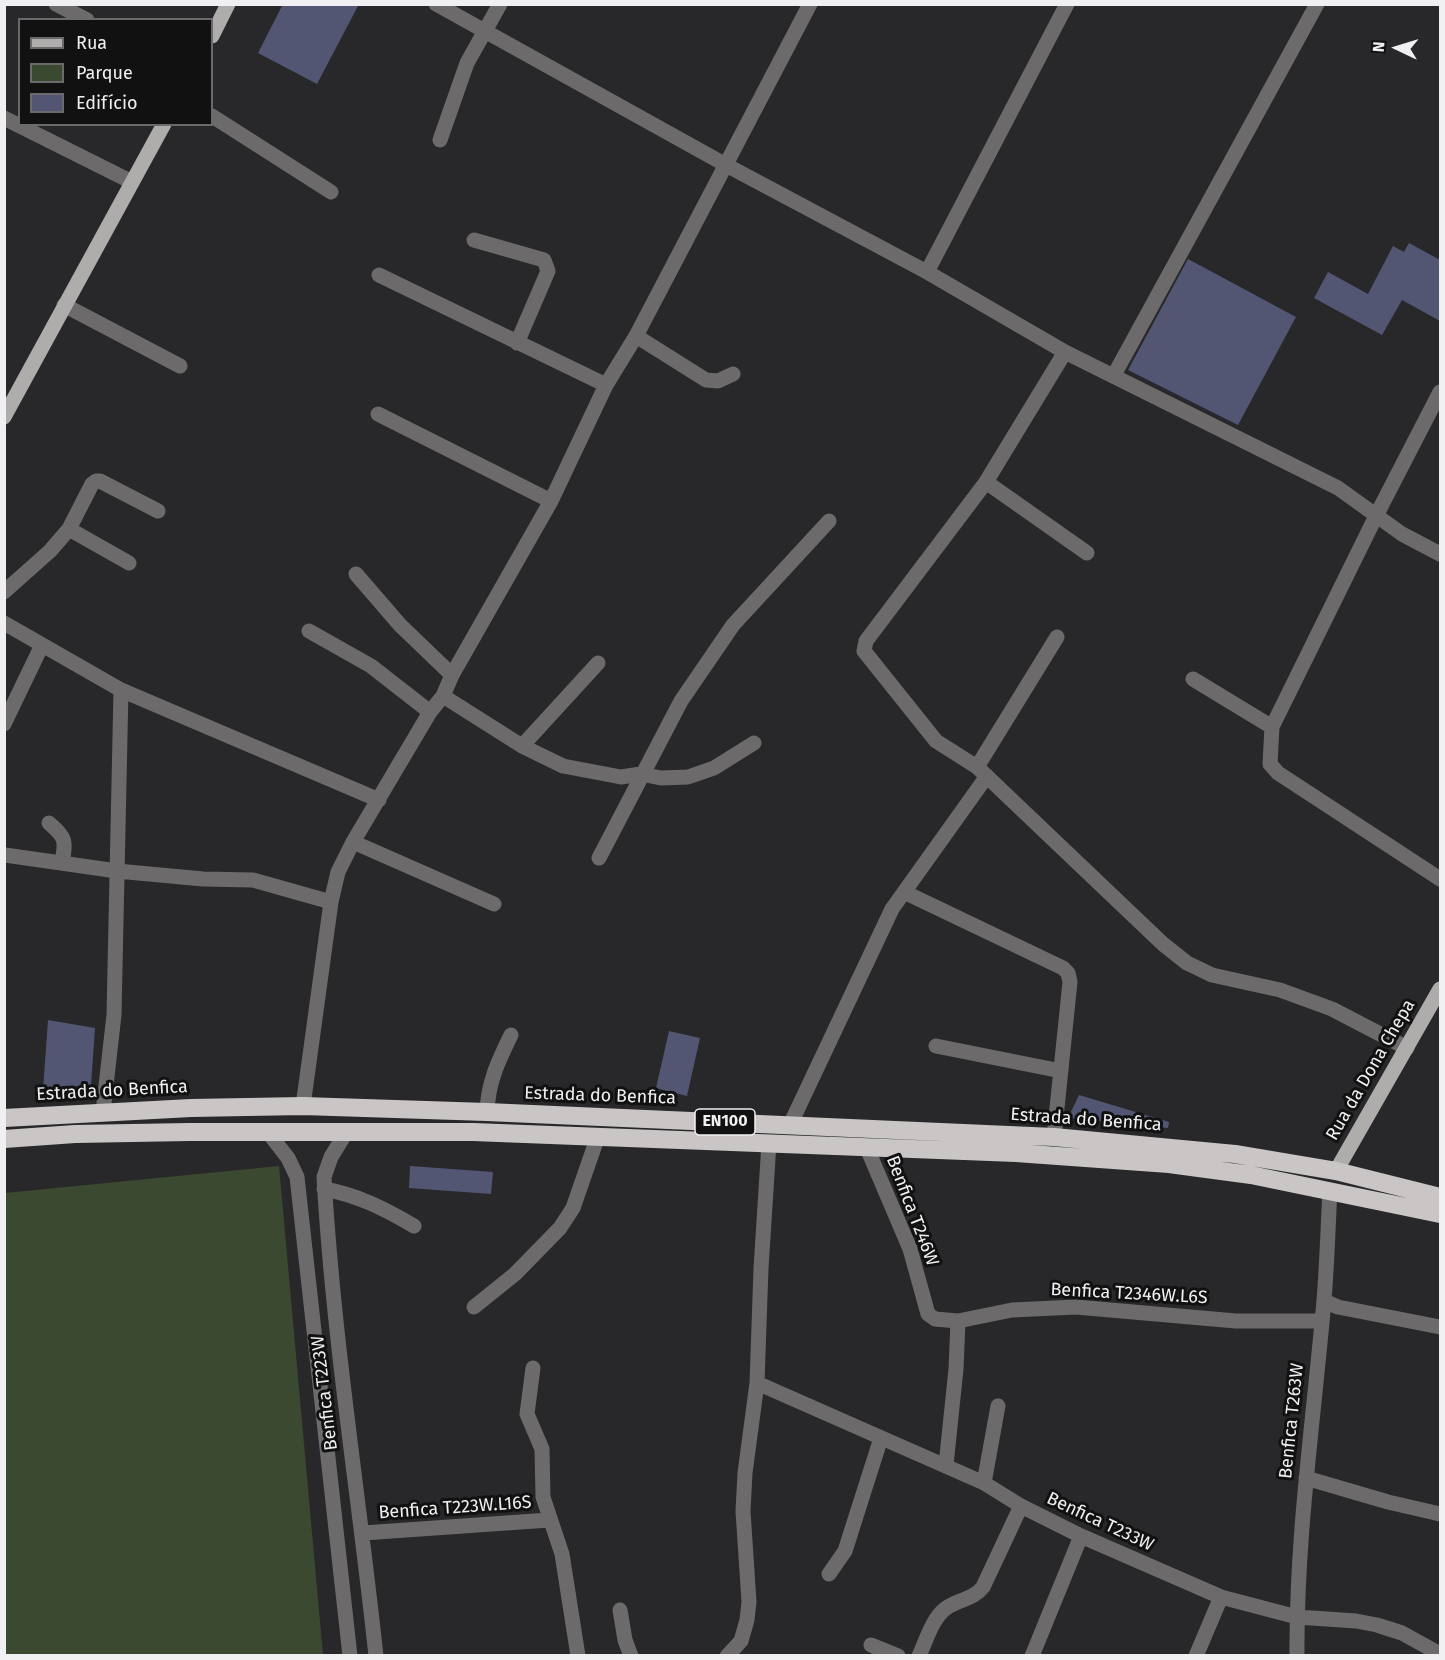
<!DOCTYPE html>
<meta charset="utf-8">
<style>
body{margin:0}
#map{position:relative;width:1445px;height:1660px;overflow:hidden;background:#28282a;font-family:"Fira Sans",sans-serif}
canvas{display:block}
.frame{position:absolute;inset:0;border:6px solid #f0f0f2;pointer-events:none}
.legend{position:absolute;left:18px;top:18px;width:195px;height:108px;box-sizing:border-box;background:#111112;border:2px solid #6a6a6c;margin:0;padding:8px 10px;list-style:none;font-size:18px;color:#f0f0f2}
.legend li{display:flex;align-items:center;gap:12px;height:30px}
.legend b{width:30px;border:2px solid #6a6a6c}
.north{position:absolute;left:1367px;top:18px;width:60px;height:60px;-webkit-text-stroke:4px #111112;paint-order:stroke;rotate:274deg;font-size:16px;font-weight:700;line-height:24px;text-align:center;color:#f0f0f2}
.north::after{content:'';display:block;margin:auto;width:21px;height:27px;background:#f0f0f2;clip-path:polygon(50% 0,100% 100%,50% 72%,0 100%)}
</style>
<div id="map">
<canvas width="1445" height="1660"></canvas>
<div class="frame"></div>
<ul class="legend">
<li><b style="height:8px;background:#afacac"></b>Rua</li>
<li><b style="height:16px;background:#3b4930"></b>Parque</li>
<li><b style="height:16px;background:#525673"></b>Edifício</li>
</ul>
<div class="north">N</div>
</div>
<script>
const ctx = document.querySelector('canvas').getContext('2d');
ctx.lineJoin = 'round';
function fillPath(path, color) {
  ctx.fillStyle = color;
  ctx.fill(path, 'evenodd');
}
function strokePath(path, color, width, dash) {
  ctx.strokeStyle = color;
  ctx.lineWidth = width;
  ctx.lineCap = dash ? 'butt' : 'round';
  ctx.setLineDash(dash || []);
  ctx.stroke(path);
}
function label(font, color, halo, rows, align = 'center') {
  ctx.font = font + ' "Fira Sans",sans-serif';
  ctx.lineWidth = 6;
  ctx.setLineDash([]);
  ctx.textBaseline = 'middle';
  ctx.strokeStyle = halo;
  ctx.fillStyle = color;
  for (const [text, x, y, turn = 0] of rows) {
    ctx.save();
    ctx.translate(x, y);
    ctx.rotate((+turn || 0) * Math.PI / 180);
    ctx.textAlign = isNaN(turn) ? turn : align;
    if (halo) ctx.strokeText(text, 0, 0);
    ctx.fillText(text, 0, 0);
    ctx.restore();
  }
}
fillPath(new Path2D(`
 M279 1166 323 1655H5V1193Z`), '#3b4930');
fillPath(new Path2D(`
 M283 4H359L317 84 258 53Z
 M1409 243 1440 260V321L1402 300 1382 335 1314 298 1328 272 1368 294 1393 246 1404 252Z
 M1188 259 1296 317 1238 425 1128 370Z
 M48 1020 95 1028 91 1085 43 1090Z
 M669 1031 700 1038 687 1096 656 1088Z
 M1079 1095 1169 1122 1168 1128 1068 1118Z
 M410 1166 493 1172 491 1194 409 1188Z`), '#525673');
strokePath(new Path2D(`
 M56 4 87 20
 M436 4 726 165 927 272 1065 352 1338 488 1402 534 1440 554
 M212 116 331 192
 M4 118 132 182
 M440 140 467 63 500 4
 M474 240 544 260 548 271 517 343
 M927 272 1067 4
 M379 275 606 385
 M64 305 180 366
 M636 336 706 380 718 381 733 374
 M1065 352 986 482 866 641 864 651 936 741 977 767 1163 944 1187 963 1212 975 1280 990 1332 1009 1407 1048
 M1114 375 1317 4
 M1440 392 1376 516 1272 727 1270 764 1278 773 1440 879
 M378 414 551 501
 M986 482 1087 553
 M69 529 129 563
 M356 574 400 625 452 675
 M4 592 50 551 69 529 92 484 96 481H100L158 511
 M4 623 121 690 379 800
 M309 631 371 666 430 712
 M1193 679 1272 727
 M443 696 522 746 563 766 621 777 641 774 661 778 688 777 714 768 754 743
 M4 724 42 645
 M522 746 598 663
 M977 767 1057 637
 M49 823C66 838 66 840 62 863
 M353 842 494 904
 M5 855 117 871 203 879 253 880 331 902
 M599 858 681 701 733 625 829 521
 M904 892 1063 968 1068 973 1070 982 1054 1137
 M936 1046 1061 1071
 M303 1106 331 902 338 872 353 842 430 712 443 696 452 675 551 501 606 385 636 336 810 4
 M103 1112 114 1015 121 690
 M487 1112C488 1082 498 1062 511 1035
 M790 1125 892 909 987 776
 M267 1131 288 1158 297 1177 350 1656
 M347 1131 331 1157 324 1177C333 1337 359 1496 376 1656
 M867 1148 910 1249 928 1314 935 1319 958 1321 1012 1310 1076 1307 1236 1321H1321
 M324 1189C358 1195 385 1209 414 1226
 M1324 1301 1338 1307 1440 1327
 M474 1307 515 1274 560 1228 573 1208 598 1136
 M533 1368 527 1414 542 1449 543 1497 562 1554 578 1656
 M757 1383 984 1483 1021 1506 1081 1536 1221 1597 1297 1617 1356 1621 1377 1625 1402 1633 1440 1654
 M946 1465 956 1369 958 1321
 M1306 1478 1388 1502 1440 1514
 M984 1483 998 1406
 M363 1533 549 1520
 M829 1574 845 1551 881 1438
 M620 1610 625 1640 631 1656
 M871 1645 898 1656
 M727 1656 741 1641 747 1620 749 1602 743 1511 745 1473 757 1383 761 1268 769 1143
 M919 1656C926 1641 932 1619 945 1609 958 1599 973 1600 983 1587L1021 1506
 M1032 1656 1081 1536
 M1196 1656 1221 1597
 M1297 1656C1296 1536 1314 1418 1324 1300 1327 1264 1328 1227 1330 1190`), '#6c6a6a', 15);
strokePath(new Path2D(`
 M212 36 228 4
 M4 417 164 124
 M1336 1171 1440 989`), '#afacac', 15);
strokePath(new Path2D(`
 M4 1118 191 1108 303 1106 487 1112 1054 1137 1235 1154 1336 1171 1440 1197
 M4 1139 75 1134 189 1132H473L1016 1153 1169 1164 1251 1175 1440 1214`), '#cac6c6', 18);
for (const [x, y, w] of [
 [725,1122,60]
]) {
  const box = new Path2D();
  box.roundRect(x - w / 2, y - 13, w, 26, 4.5);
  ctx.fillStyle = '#111112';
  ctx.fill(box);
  strokePath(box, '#f0f0f2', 1.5);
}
label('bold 16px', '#f0f0f2', null, [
 ["EN100",725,1122]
]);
label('18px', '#f0f0f2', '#111112', [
 ["Rua da Dona Chepa",1371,1070,-60],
 ["Estrada do Benfica",112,1091,-3],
 ["Estrada do Benfica",600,1096,2],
 ["Estrada do Benfica",1086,1120,4],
 ["Benfica T246W",912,1211,69],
 ["Benfica T2346W.L6S",1129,1294,3],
 ["Benfica T223W",325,1393,-97],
 ["Benfica T263W",1292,1421,-84],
 ["Benfica T223W.L16S",455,1508,-4],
 ["Benfica T233W",1100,1522,25]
]);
</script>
